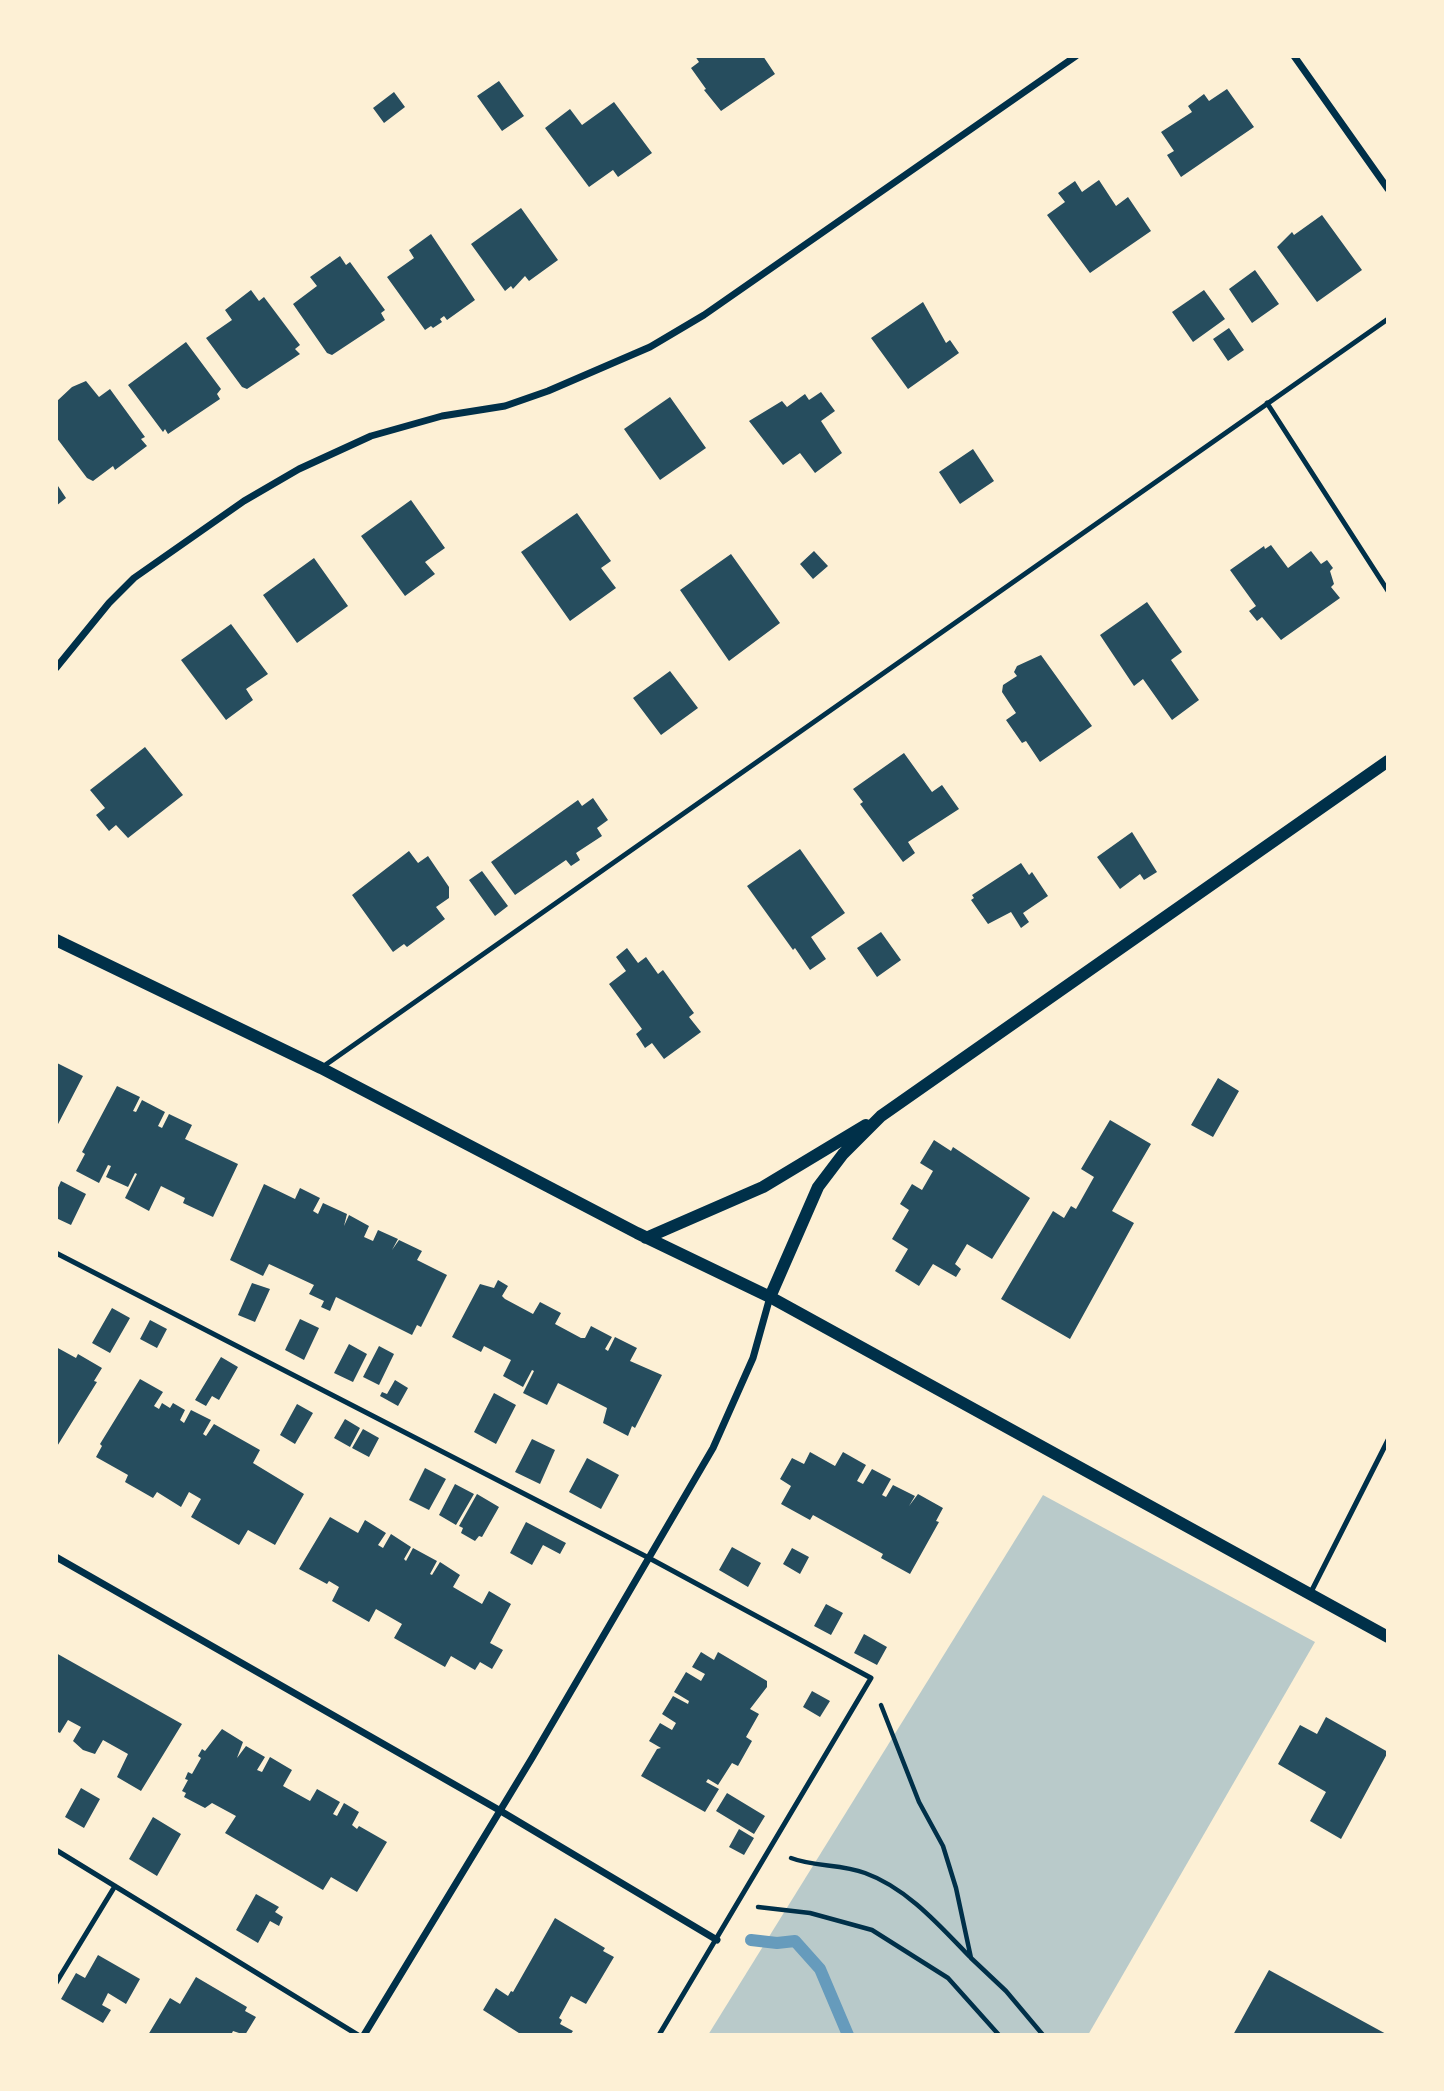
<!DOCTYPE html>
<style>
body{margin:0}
#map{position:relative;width:1444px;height:2091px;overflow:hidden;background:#fdf0d5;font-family:"Asap Condensed",sans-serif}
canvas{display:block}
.frame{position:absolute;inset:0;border:58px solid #fdf0d5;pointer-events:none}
</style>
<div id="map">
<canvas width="1444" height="2091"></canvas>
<div class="frame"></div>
</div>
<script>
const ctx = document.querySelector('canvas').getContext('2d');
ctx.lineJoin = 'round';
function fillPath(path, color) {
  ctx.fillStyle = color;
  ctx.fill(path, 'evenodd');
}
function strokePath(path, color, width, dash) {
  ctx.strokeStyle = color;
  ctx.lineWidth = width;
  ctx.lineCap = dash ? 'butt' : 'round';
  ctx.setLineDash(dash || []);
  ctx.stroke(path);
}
fillPath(new Path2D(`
 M1043 1495 1315 1642 1088 2035H708Z`), '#b9caca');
strokePath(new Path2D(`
 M751 1940 777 1943 795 1941 820 1969 848 2035`), '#669bbc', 12);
fillPath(new Path2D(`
 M695 56H763L775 74 721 111 704 90 706 89 691 68 699 62Z
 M499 81 524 116 502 131 477 96Z
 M1227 89 1254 127 1181 177 1167 155 1174 151 1161 132 1192 112 1188 106 1204 94 1209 101Z
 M394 92 405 107 384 123 373 108Z
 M614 102 652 153 618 177 613 170 589 187 545 128 570 109 582 125Z
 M1099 180 1116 206 1128 197 1151 231 1090 273 1047 215 1065 202 1058 193 1075 181 1082 192Z
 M521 208 558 260 529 281 525 276 513 289 511 286 505 291 471 244Z
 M1322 215 1362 270 1317 302 1277 247 1292 232 1294 235Z
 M431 234 475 300 447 320 444 316 440 319 442 322 433 328 431 326 425 330 387 277 414 258 409 250Z
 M340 256 346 265 350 262 385 310 381 313 385 320 332 355 327 353 293 304 317 286 310 277Z
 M1255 270 1279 304 1252 323 1229 289Z
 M251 290 259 301 264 297 300 345 295 349 300 354 247 389 242 387 206 338 232 320 225 310Z
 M1204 290 1225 319 1193 342 1172 312Z
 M923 302 946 343 950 340 959 353 908 389 871 338Z
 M1229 328 1244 350 1228 361 1213 339Z
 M186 342 221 389 217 394 220 399 168 434 165 429 163 432 128 385Z
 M86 381 99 397 110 389 145 437 141 439 147 446 115 470 113 466 93 481 87 478 56 437V402L72 387Z
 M821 392 835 411 821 421 842 453 815 473 800 453 783 465 749 421 782 401 787 407 805 394 809 400Z
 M670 397 706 448 660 480 624 429Z
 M973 449 994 481 960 504 939 472Z
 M56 483 66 498 56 506Z
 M411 500 445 548 425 562 435 574 405 596 361 536Z
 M577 513 611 561 601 568 616 588 570 621 521 552Z
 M1271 545 1288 568 1311 551 1321 564 1327 560 1333 568 1330 571 1334 584 1331 587 1340 598 1281 640 1262 617 1257 621 1249 611 1256 606 1230 570 1264 546 1265 549Z
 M814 551 828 566 813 579 800 564Z
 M731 554 780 623 729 661 680 590Z
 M314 558 348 606 297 643 263 595Z
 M1147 602 1182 652 1171 660 1199 700 1172 720 1143 679 1134 686 1100 635Z
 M231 624 268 674 246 689 253 700 226 720 181 660Z
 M1041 655 1092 726 1040 762 1026 741 1022 743 1006 720 1016 713 1002 692 1003 685 1017 676 1014 672 1017 666Z
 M670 671 698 708 661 735 633 698Z
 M145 747 183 795 128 838 116 825 109 831 96 815 105 808 90 790Z
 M904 753 932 792 942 785 959 809 908 842 915 853 903 862 860 804 863 802 853 789Z
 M593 798 608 820 597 828 602 836 576 853 580 860 571 866 566 860 515 895 491 862 578 800 582 806Z
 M1132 832 1157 872 1144 880 1140 874 1120 889 1097 857Z
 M800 849 845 913 811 937 826 959 810 970 795 948 793 950 747 886Z
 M409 851 418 863 428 856 449 887V898L436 907 445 919 407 947 404 944 393 952 352 895Z
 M1021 863 1029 875 1032 872 1048 896 1023 913 1029 922 1021 928 1011 912 988 924 971 900 974 898 972 895Z
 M482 871 508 906 495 916 469 880Z
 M881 932 901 960 877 977 857 948Z
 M627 948 638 963 646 957 658 974 663 970 694 1013 689 1017 701 1032 664 1059 652 1043 645 1048 636 1034 642 1029 609 984 626 971 616 957Z
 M57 1063 83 1076 56 1128V1066Z
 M1218 1078 1239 1091 1213 1137 1191 1125Z
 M117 1086 140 1097 133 1111 136 1112 142 1100 165 1112 158 1126 162 1128 169 1114 192 1125 185 1139 238 1164 213 1217 183 1203 185 1198 161 1186 149 1211 125 1198 137 1174 135 1173 128 1187 106 1177 111 1166 108 1165 99 1183 76 1171 85 1154 82 1152Z
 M1110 1120 1151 1144 1112 1211 1134 1223 1070 1339 1001 1299 1053 1211 1064 1218 1071 1206 1076 1209 1094 1177 1081 1169Z
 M934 1140 951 1151 953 1147 1030 1198 992 1259 967 1244 955 1264 961 1269 956 1277 933 1264 919 1286 895 1271 908 1249 892 1239 909 1210 900 1204 912 1184 922 1190 933 1171 920 1163Z
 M61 1181 86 1194 71 1225 56 1218V1192Z
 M264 1184 295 1199 300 1188 320 1198 313 1211 318 1214 323 1203 347 1214 344 1226 349 1215 369 1226 364 1237 373 1241 378 1230 398 1239 392 1250 399 1240 422 1251 417 1260 447 1275 421 1327 417 1325 412 1335 336 1297 330 1311 321 1307 324 1301 309 1294 314 1285 269 1264 263 1276 230 1260Z
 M498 1280 508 1286 502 1296 505 1299 533 1314 540 1302 561 1313 555 1324 581 1338H585L591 1326 612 1337 605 1349 608 1351 615 1337 637 1348 630 1361 662 1375 635 1428 632 1426 628 1436 603 1423 607 1408 558 1383 547 1405 523 1393 534 1371 532 1370 523 1387 503 1376 511 1360 484 1346 481 1352 452 1337 480 1284 494 1288Z
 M252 1283 270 1289 255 1322 238 1315Z
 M112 1308 130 1318 110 1353 92 1343Z
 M300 1319 319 1328 304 1360 285 1350Z
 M150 1320 167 1329 157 1348 140 1339Z
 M349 1344 367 1354 353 1382 334 1373Z
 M379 1346 394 1354 379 1385 363 1377Z
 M56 1347 76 1358 78 1354 102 1368 94 1381 97 1382 56 1448Z
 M221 1357 238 1367 219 1400 212 1396 206 1406 195 1400Z
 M140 1379 163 1392 154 1406 159 1409 162 1403 170 1408 173 1403 185 1410 180 1420 184 1423 191 1410 211 1420 203 1434 206 1436 214 1424 260 1450 253 1463 304 1494 275 1545 248 1530 239 1545 191 1517 201 1499 189 1492 181 1507 157 1492 153 1498 125 1482 128 1475 96 1457 102 1446 100 1444Z
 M395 1380 408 1388 398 1406 380 1396 382 1392 387 1394Z
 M494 1393 516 1405 496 1444 474 1432Z
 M297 1404 313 1413 295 1444 280 1435Z
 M345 1419 360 1428 350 1447 334 1438Z
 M363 1429 379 1438 369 1457 352 1448Z
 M532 1439 555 1450 540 1484 515 1472Z
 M810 1452 835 1466 843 1452 866 1465 857 1481 863 1484 872 1469 891 1479 882 1495 886 1497 893 1485 915 1496 909 1506 918 1494 943 1508 936 1521 939 1522 910 1574 881 1558 883 1554 813 1515 810 1520 781 1504 791 1486 780 1479 792 1458 804 1464Z
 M587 1458 619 1475 601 1509 569 1492Z
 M425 1468 446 1479 429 1510 409 1500Z
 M455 1484 474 1494 456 1525 439 1515Z
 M477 1494 499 1507 482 1537 479 1536 475 1541 461 1533 463 1528 459 1526Z
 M330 1517 358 1533 365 1520 386 1533 378 1545 383 1548 391 1534 411 1547 404 1559 406 1561 413 1548 437 1561 430 1574 432 1575 440 1562 460 1575 453 1587 482 1604 489 1591 511 1604 490 1643 503 1650 492 1669 480 1662 475 1670 451 1656 445 1667 394 1638 402 1624 376 1609 369 1622 332 1601 339 1587 329 1581 327 1584 299 1569Z
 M526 1522 566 1543 560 1554 543 1545 532 1565 510 1553Z
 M732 1547 761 1563 748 1587 719 1570Z
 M792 1548 809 1557 800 1574 783 1564Z
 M826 1604 843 1613 831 1635 814 1626Z
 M864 1634 887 1647 877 1665 854 1653Z
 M701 1652 714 1660 718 1652 767 1681V1687L750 1709 759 1714 746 1737 752 1741 738 1766 732 1763 718 1785 708 1779 706 1782 719 1789 705 1812 641 1776 657 1749 661 1748 649 1741 660 1723 672 1730 676 1723 662 1714 673 1696 688 1704 689 1701 674 1692 686 1672 701 1681 705 1674 692 1667Z
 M56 1653 182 1724 141 1791 117 1777 128 1754 103 1740 95 1754 83 1750 73 1741 81 1727 68 1720 60 1733 56 1731Z
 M812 1691 830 1701 820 1717 803 1707Z
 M1326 1717 1388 1752 1341 1839 1310 1821 1326 1792 1278 1764 1300 1725 1317 1734Z
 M222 1729 243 1742 237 1758 246 1746 265 1757 257 1770 262 1772 270 1757 292 1770 283 1786 310 1801 317 1789 340 1802 333 1814 337 1816 344 1803 359 1812 352 1825 357 1829 359 1826 387 1842 357 1892 331 1877 323 1890 225 1833 236 1816 212 1803 205 1808 184 1797 186 1793 182 1791 188 1780 185 1779 188 1772 192 1774 201 1758 198 1756 202 1749 205 1751Z
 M81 1788 100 1799 84 1828 65 1817Z
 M727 1793 765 1816 754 1834 716 1811Z
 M153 1817 181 1834 157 1876 129 1859Z
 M739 1829 754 1838 744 1855 729 1847Z
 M256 1894 279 1907 275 1912 283 1917 279 1926 270 1921 258 1943 236 1930Z
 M555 1918 605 1948 603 1951 614 1957 586 2004 571 1996 559 2018 562 2020 560 2024 573 2031 570 2035H522L483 2010 496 1988 508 1996 511 1991 513 1992Z
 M98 1955 140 1979 126 2004 108 1993 102 2005 111 2010 103 2023 61 1999 76 1973 85 1978Z
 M1269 1970 1388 2035H1233Z
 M196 1977 247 2007 245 2011 256 2017 245 2035 233 2031 231 2035H148L170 1998 180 2004Z`), '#264d5e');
strokePath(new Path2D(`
 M881 1705 919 1802 943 1846 956 1888 971 1958 1006 1991 1043 2035
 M791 1858C814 1867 841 1864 865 1873 907 1888 940 1926 970 1957
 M758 1907 810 1913 872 1930 948 1978 999 2035`), '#003049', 4.5);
strokePath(new Path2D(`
 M1267 403 1388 591
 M321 1068 1388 319
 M56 1253 649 1558 871 1678 659 2035
 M1310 1594 1388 1440
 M56 1850 358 2035
 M56 1983 115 1886`), '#003049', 5);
strokePath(new Path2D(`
 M1294 56 1388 189
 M56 668 109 603 134 578 244 501 299 469 371 436 442 416 505 406 548 391 650 347 704 315 1076 56
 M56 1557 499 1810 717 1940
 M364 2035 532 1758 713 1448 753 1358 770 1297`), '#003049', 7);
strokePath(new Path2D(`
 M56 940 321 1068 637 1233 770 1297 1388 1637
 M646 1238 763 1187 866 1125
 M770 1297 818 1187 843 1154 881 1116 1388 761`), '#003049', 12);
</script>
